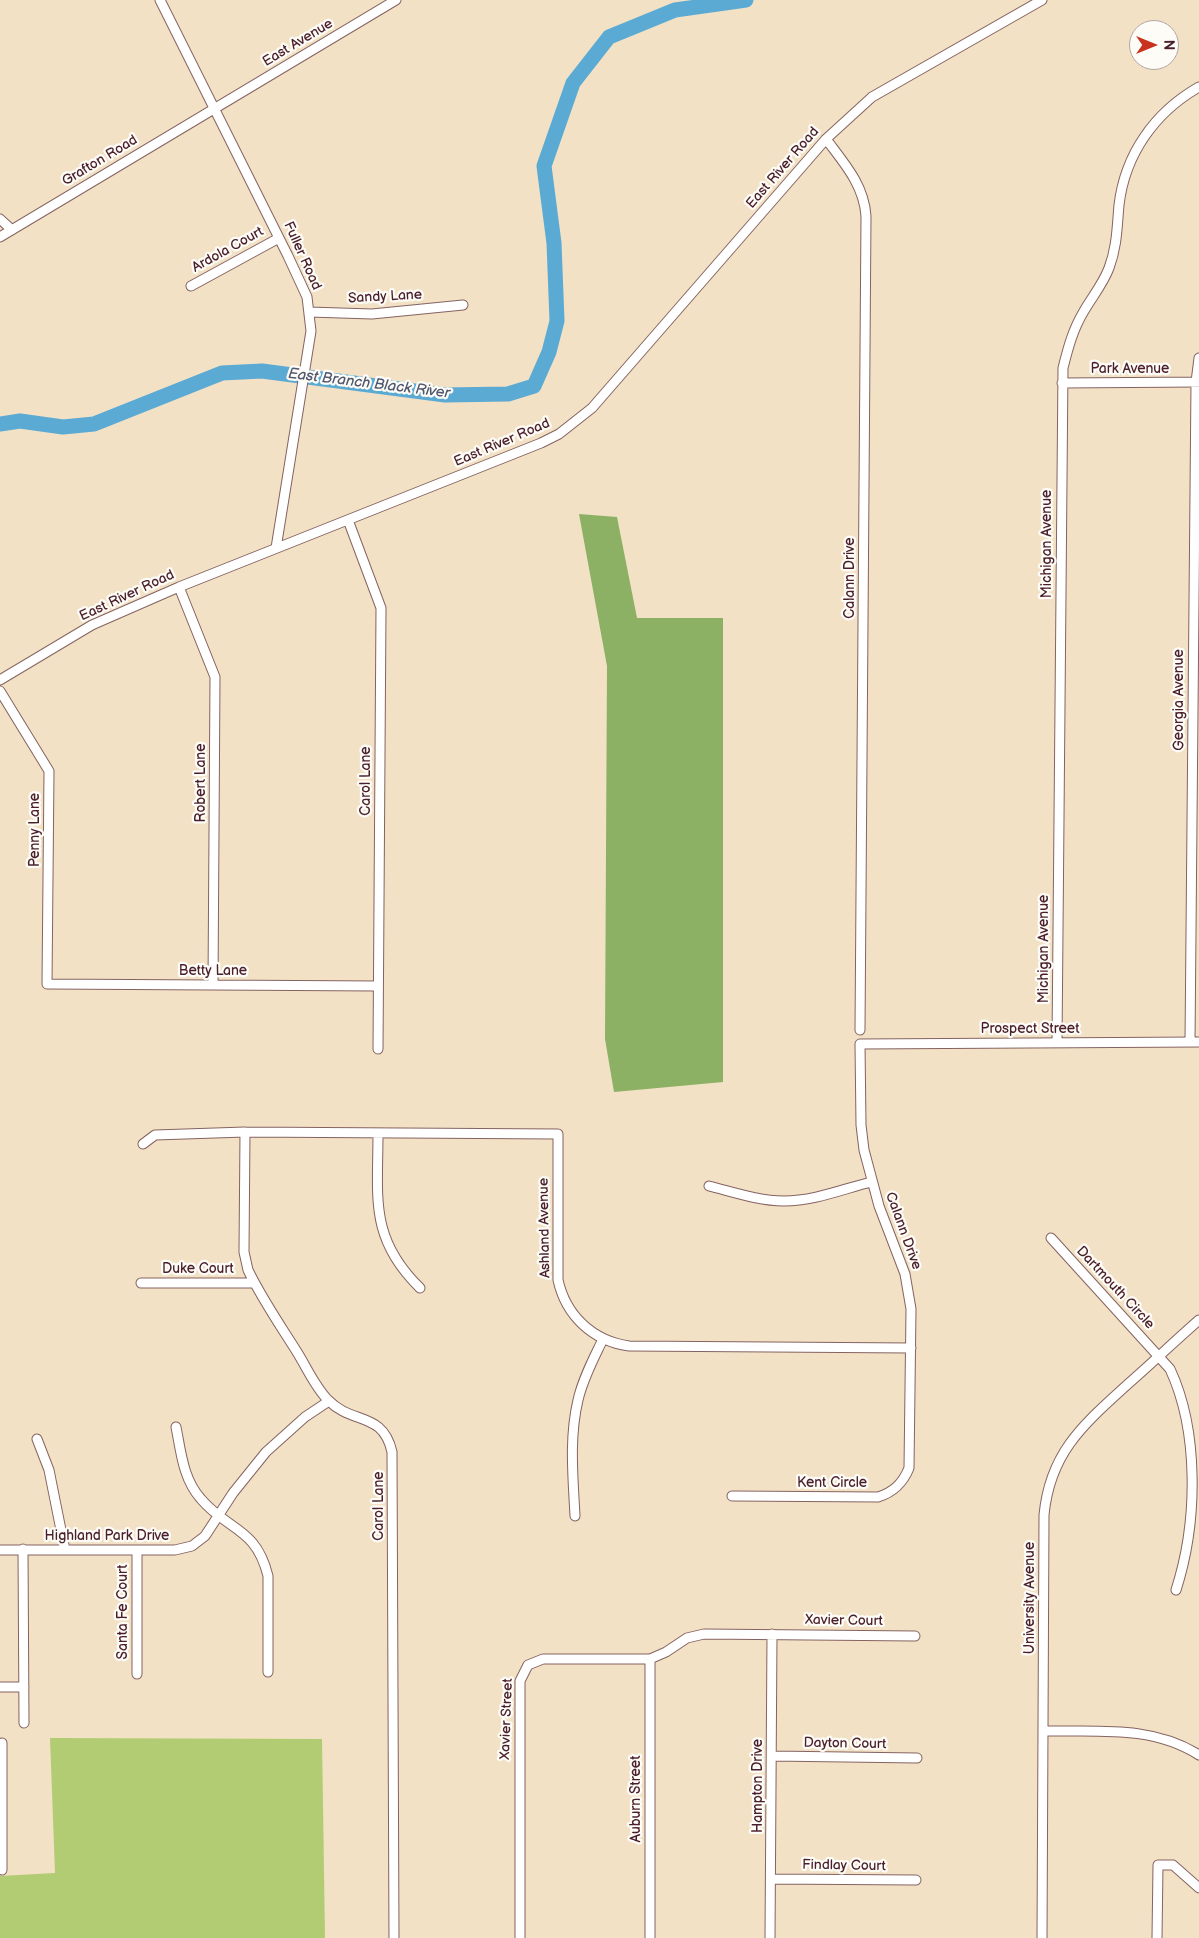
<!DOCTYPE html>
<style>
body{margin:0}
#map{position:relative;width:1199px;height:1938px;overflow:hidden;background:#f2e1c5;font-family:"Balsamiq Sans",sans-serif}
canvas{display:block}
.north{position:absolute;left:1129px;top:20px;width:50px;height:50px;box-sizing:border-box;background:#fdfcf7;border:1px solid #b5a4a5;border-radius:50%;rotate:90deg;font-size:14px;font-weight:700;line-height:20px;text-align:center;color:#4a1f2b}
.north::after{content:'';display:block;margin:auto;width:18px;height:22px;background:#c8321e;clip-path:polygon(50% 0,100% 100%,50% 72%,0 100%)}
</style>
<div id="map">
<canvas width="1199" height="1938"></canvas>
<div class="north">N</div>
</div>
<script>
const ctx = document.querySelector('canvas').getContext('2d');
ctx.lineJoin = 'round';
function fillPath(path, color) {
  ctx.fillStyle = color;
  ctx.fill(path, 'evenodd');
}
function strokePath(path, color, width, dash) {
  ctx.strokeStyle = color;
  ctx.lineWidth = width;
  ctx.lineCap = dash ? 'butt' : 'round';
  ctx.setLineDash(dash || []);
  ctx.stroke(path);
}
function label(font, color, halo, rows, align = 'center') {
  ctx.font = font + ' "Balsamiq Sans",sans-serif';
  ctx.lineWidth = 4.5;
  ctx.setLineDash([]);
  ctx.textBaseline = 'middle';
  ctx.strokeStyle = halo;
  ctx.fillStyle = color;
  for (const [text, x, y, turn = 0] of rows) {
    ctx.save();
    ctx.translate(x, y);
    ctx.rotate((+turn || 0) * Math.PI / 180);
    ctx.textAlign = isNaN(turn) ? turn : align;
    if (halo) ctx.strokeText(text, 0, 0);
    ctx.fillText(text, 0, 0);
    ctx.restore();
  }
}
fillPath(new Path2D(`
 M50 1738 322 1739 325 1938H0V1876L55 1873Z`), '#b1cc72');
fillPath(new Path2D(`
 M579 514 617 517 637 618H723V1082L614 1092 605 1039 607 666Z`), '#8cb064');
strokePath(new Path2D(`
 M0 424 20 421 63 427 94 424 222 373 262 371 445 395 508 394 534 386 549 352 557 321 554 243 544 166 573 83 609 37 675 10 746 0`), '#5aaad4', 15);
const minor = new Path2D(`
 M160 0 288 256 307 297 311 331 276 548
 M826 139C844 163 864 185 866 216L860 1030
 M0 219 12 230
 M0 237 396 0
 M191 286 279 238
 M309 312 372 314 463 305
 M1062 383 1199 382
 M348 520 381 608 378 1049
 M179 587 215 677 213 985
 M0 680 92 625 179 587 541 443 559 434 592 408 826 139 872 97 1042 0
 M0 691 49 771 47 984 378 986
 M1190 1042 1196 382 1199 358
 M1057 1043 1063 368C1068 348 1073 329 1084 311 1092 297 1103 284 1109 268 1117 247 1117 227 1119 205 1125 154 1155 112 1199 87
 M245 1132 244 1252 248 1270C262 1299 280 1325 297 1352 307 1368 315 1387 328 1400 352 1425 383 1411 392 1452L394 1938
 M378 1133C378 1198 369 1238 420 1288
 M143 1144 155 1135 245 1132 558 1134V1280C566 1316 593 1341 629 1346L911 1348
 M709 1186C733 1192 759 1201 784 1201 814 1201 843 1189 871 1182
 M1051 1238 1170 1369C1199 1431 1198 1522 1176 1590
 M141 1283H254
 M176 1427C181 1452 183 1479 201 1499 228 1531 256 1527 268 1576V1672
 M37 1439 49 1470 65 1550
 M732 1496 878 1497C894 1492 903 1483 909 1468L911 1309 905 1274 879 1206 864 1150 861 1125 860 1044 1199 1042
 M575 1516C573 1477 569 1438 578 1400 583 1378 594 1358 603 1339
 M23 1549 24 1723
 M0 1550H175L192 1546 205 1536 233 1493 266 1452 305 1417 329 1401
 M137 1550V1674
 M650 1659V1938
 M0 1687H24
 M1043 1731C1097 1732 1152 1725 1199 1755
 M772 1756 917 1758
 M2 1870V1743
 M772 1879 916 1880
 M520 1938V1681L528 1665 543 1659H650L666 1652 687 1638 704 1634 915 1636
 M770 1938 772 1634
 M1042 1938 1044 1515C1050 1452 1084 1424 1128 1384 1152 1363 1175 1341 1199 1320
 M1157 1938 1158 1865H1173L1199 1888`);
strokePath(minor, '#856361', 11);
strokePath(minor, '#fff', 9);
label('14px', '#4a1f2b', '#fdfcf7', [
 ["East Avenue",298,43,-31],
 ["Grafton Road",100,161,-31],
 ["East River Road",783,168,-49],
 ["Ardola Court",228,250,-29],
 ["Fuller Road",302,256,66],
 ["Sandy Lane",385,297,-3],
 ["Park Avenue",1130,369],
 ["East River Road",502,443,-23],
 ["Michigan Avenue",1047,544,-90],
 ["Calann Drive",850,578,-90],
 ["East River Road",127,596,-25],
 ["Georgia Avenue",1179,700,-90],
 ["Carol Lane",366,781,-90],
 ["Robert Lane",201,783,-90],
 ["Penny Lane",35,830,-90],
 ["Michigan Avenue",1044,949,-90],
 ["Betty Lane",213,971],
 ["Prospect Street",1030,1029],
 ["Ashland Avenue",545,1228,-91],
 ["Calann Drive",903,1231,70],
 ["Duke Court",198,1269],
 ["Dartmouth Circle",1115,1288,47],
 ["Kent Circle",832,1483],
 ["Carol Lane",379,1506,-90],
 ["Highland Park Drive",107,1536],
 ["University Avenue",1030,1598,-90],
 ["Santa Fe Court",123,1612,-90],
 ["Xavier Court",844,1621,1],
 ["Xavier Street",507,1719,-88],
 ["Dayton Court",845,1744,1],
 ["Hampton Drive",758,1786,-90],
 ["Auburn Street",636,1799,-90],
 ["Findlay Court",844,1866,1]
]);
label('italic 15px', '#50576f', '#fdfcf7', [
 ["East Branch Black River",369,384,7]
]);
</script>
